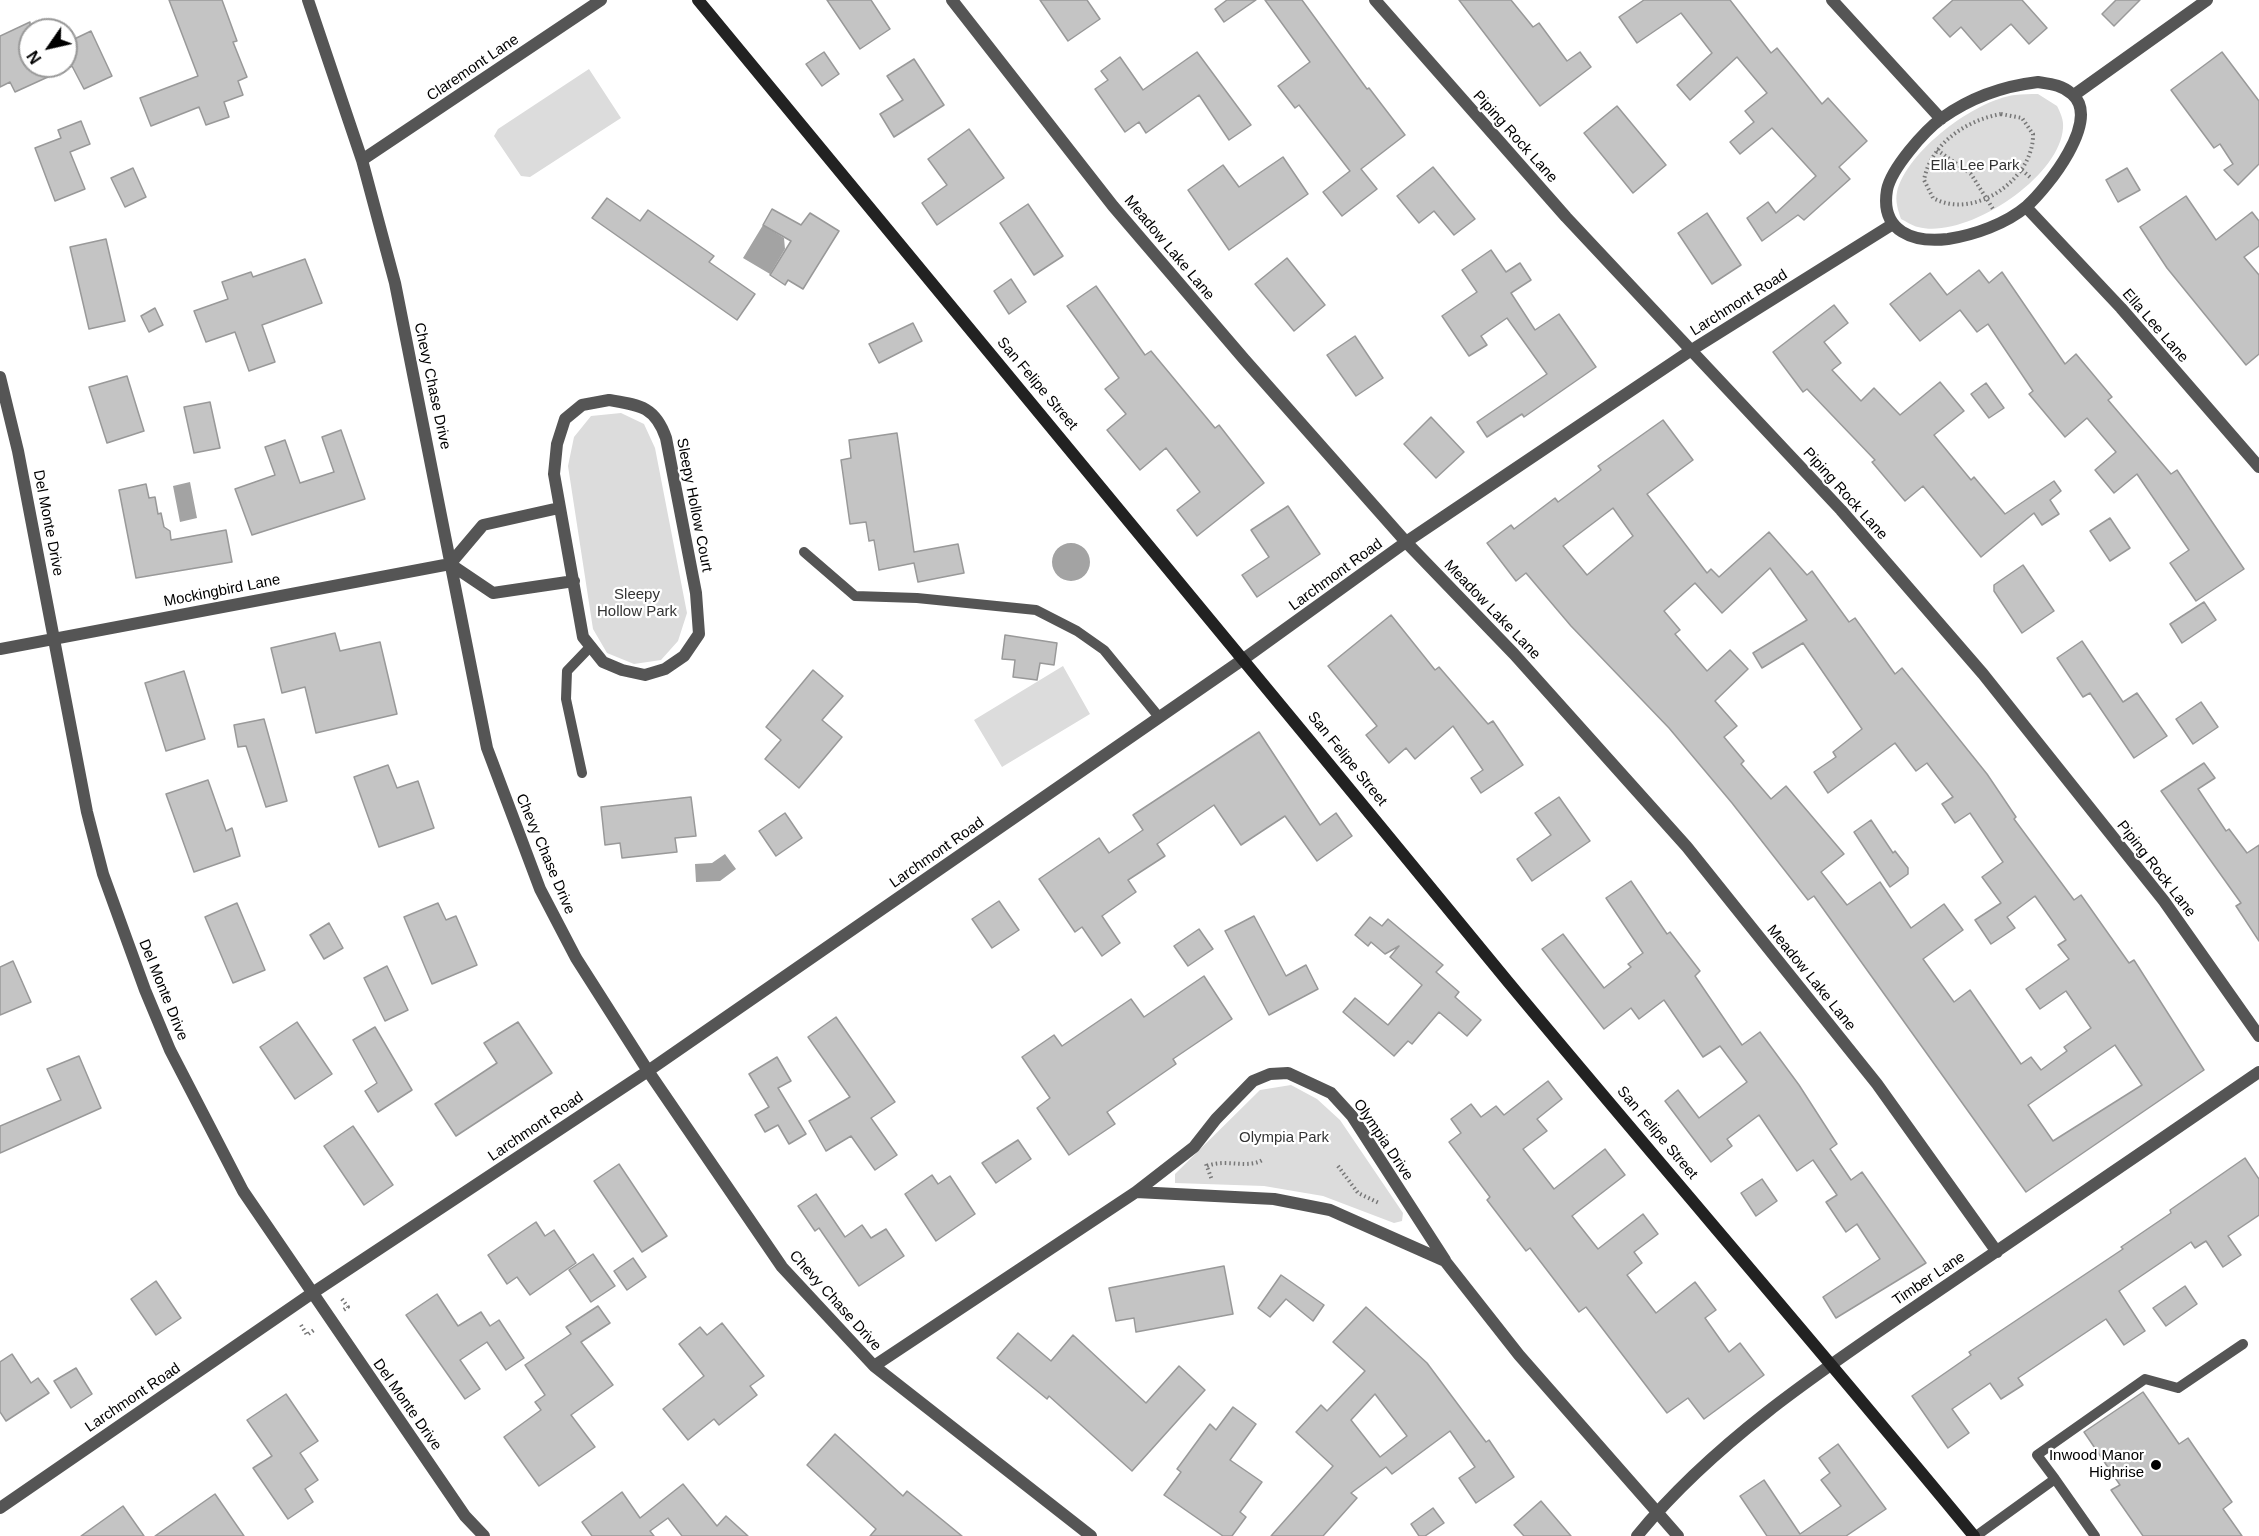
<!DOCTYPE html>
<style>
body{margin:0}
#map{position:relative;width:2259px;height:1536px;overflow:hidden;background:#fff;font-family:Helvetica,sans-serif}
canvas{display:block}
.north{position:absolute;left:18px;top:18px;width:60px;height:60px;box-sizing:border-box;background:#fff;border:2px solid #999;border-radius:50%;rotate:236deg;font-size:16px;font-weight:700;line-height:24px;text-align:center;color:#000}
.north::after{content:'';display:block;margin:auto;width:21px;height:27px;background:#000;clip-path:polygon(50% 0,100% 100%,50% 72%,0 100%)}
</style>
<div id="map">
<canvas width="2259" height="1536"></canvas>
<div class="north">N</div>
</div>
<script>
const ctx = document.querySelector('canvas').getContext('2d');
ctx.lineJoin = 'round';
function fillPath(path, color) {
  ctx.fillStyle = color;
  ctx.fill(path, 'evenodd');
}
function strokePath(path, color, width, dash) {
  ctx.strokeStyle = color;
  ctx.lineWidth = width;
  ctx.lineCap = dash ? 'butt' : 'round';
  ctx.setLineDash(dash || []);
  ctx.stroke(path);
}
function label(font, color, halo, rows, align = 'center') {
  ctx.font = font + ' Helvetica,sans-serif';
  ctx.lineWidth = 4.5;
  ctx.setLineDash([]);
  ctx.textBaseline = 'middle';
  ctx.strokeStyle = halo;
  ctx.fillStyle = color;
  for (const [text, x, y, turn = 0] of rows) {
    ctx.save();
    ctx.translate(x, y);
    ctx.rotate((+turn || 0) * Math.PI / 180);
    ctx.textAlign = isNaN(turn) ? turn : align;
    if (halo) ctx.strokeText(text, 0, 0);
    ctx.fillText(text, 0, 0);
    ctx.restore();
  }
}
fillPath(new Path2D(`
 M589 69 621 118 530 177 521 176 494 136 498 129Z
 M2038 94 2057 106C2060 112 2064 120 2063 128 2060 178 1965 240 1918 227 1912 226 1906 221 1901 219 1898 210 1895 201 1897 192 1907 151 1975 100 2015 95 2022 94 2030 94 2038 94Z
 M621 413 644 424 655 448 687 613 678 641 661 660 634 664 607 653 593 629 568 466 574 437 591 416Z
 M1063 666 1090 714 1002 767 974 720Z
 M1291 1085 1317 1099 1340 1120 1403 1213 1402 1221 1394 1223 1323 1196 1264 1186 1175 1183V1174L1260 1090Z`), '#dcdcdc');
fillPath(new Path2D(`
 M763 225 784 238 785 249 770 274 743 258Z
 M190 482 197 518 180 522 173 486Z
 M1052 562a19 19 0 1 1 38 0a19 19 0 1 1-38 0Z
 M725 854 736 869 720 881 696 882 695 864 712 863Z`), '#a3a3a3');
const building = new Path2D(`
 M169 0H222L237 41 233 42 247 77 238 81 243 95 224 102 229 117 206 125 199 107 151 126 140 98 198 76Z
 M827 0H871L890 29 860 49Z
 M1040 0H1087L1100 19 1068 41Z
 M1227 0H1256L1224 22 1215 9Z
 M1265 0H1302L1367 89 1369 88 1405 135 1361 169 1377 189 1342 216 1323 192 1350 171 1299 105 1295 108 1278 86 1310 62Z
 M1459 0H1511L1533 27 1539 23 1567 61 1580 52 1591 67 1540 106Z
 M1644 0H1730L1771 53 1777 48 1822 104 1828 98 1867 141 1839 167 1850 179 1804 220 1798 215 1762 241 1747 218 1768 202 1776 213 1816 176 1772 128 1740 154 1730 142 1754 122 1745 111 1767 93 1737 57 1690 100 1677 85 1712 53 1681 13 1637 43 1619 17Z
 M1953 0H2022L2047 28 2029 44 2011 24 1981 50 1961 27 1950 37 1933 18Z
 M2116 0H2140L2114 26 2102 14Z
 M30 22V66H66V43L91 31 112 76 84 89 72 66 15 92 10 82 0 87V36Z
 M824 52 839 74 822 86 806 64Z
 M1197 52 1251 125 1229 140 1199 95 1146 133 1139 122 1125 132 1095 89 1108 80 1101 71 1120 57 1143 90Z
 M2222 52 2259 101V164L2238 185 2224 170 2233 164 2220 144 2214 148 2171 90Z
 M914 59 944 105 894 137 880 114 903 100 887 76Z
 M1617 106 1666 165 1633 193 1584 133Z
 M81 121 90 144 70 152 85 189 55 201 35 148 61 138 58 130Z
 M969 129 1004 178 937 225 922 203 947 185 928 159Z
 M1283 157 1308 194 1229 250 1188 190 1223 165 1239 187Z
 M1433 167 1475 219 1454 235 1434 211 1419 223 1397 196Z
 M133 168 146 197 125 207 111 178Z
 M2127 168 2140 190 2118 202 2106 180Z
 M2186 196 2216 240 2252 212 2259 221V246L2244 257 2259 275V354L2246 365 2167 268 2140 227Z
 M607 198 640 221 648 210 714 256 709 262 755 294 737 320 592 218Z
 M1028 204 1063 256 1034 275 1000 223Z
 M772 209 801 225 810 213 839 231 803 289 788 280 785 285 770 275 791 241 763 225Z
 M1707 213 1741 265 1712 284 1678 233Z
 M106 239 125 321 89 329 70 247Z
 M1491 250 1506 272 1520 263 1531 280 1511 293 1535 330 1559 314 1596 367 1524 417 1522 414 1487 437 1477 422 1547 374 1507 318 1481 336 1487 345 1469 356 1442 316 1477 292 1462 270Z
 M1287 258 1325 305 1294 331 1255 284Z
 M305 259 322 303 262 325 275 362 249 371 235 332 206 342 194 311 228 299 222 282 251 272 253 277Z
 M1979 270 1989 283 2002 272 2065 364 2076 354 2112 397 2108 400 2171 474 2177 470 2244 569 2196 601 2170 563 2189 550 2137 474 2114 493 2095 470 2116 452 2087 418 2065 437 2029 394 2033 391 1988 324 1977 332 1960 310 1920 341 1890 304 1930 273 1947 295Z
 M1011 279 1026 302 1009 314 994 291Z
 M1096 286 1145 355 1151 351 1215 428 1219 425 1264 483 1197 536 1177 510 1200 492 1166 448 1140 470 1107 430 1126 414 1105 389 1119 378 1067 306Z
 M1834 305 1848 323 1824 342 1841 363 1832 370 1861 401 1874 388 1900 415 1940 382 1964 411 1934 435 1971 480 1974 477 2005 514 2054 481 2061 491 2050 500 2059 514 2042 525 2034 513 1981 557 1923 486 1905 501 1872 462 1875 460 1807 389 1803 392 1773 352Z
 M155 308 163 325 149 332 141 316Z
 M913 323 922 341 879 363 869 344Z
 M1355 336 1383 378 1356 396 1327 355Z
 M127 376 144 431 107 443 89 387Z
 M1986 383 2004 408 1989 418 1971 394Z
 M210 402 220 448 194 453 184 407Z
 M1431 417 1464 452 1436 478 1404 444Z
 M1663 420 1693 460 1647 494 1707 573 1711 569 1719 577 1769 532 1807 575 1812 571 1849 622 1855 618 1895 674 1902 668 1987 774 2016 817 2014 819 2074 900 2081 895 2129 963 2134 960 2204 1070 2026 1192 1814 896 1808 900 1732 803 1669 728 1571 626 1526 573 1516 581 1487 543 1511 525 1514 529 1555 498 1558 502 1601 470 1598 466ZM1613 508 1633 536 1587 575 1563 546ZM1770 568 1807 620 1753 653 1762 668 1803 643 1862 729 1833 752 1836 757 1814 772 1828 793 1895 743 1916 771 1927 763 1953 797 1942 804 1955 823 1970 813 2003 862 1982 877 2001 903 1975 920 1991 944 2015 928 2007 917 2035 896 2066 940 2058 945 2069 959 2026 989 2040 1009 2066 991 2091 1028 2064 1047 2067 1051 2041 1070 2031 1057 2021 1064 1970 990 1954 1002 1923 959 1963 930 1944 904 1911 928 1880 882 1847 905 1821 872 1844 854 1786 786 1771 799 1741 764 1744 761 1724 737 1737 726 1715 701 1748 669 1730 650 1707 671 1675 634 1680 630 1664 611 1695 583 1722 613ZM2115 1045 2142 1085 2053 1141 2028 1105Z
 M341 430 365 499 252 535 235 489 275 475 265 447 285 440 300 483 334 472 322 437Z
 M897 433 914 552 958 544 964 573 918 582 914 563 879 570 874 540 869 541 866 522 850 524 841 460 851 458 849 440Z
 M146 484 149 498 155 497 158 514 161 513 164 527 170 531 171 540 226 530 232 562 136 578 119 490Z
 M1288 506 1320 554 1257 597 1242 575 1269 557 1251 530Z
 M2110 518 2130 548 2110 561 2090 531Z
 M2023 565 2054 611 2022 633 1994 591V585Z
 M2204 602 2216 620 2182 643 2170 624Z
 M1391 615 1435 670 1439 667 1488 724 1493 721 1523 765 1481 793 1471 778 1483 770 1453 726 1415 759 1406 748 1389 763 1366 735 1377 726 1328 666Z
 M335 633 340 651 380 642 397 714 316 733 305 687 282 693 271 648Z
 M1005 635 1057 643 1054 665 1040 663 1037 680 1013 677 1015 660 1002 659Z
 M2082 641 2123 702 2137 693 2167 736 2134 758 2090 693 2083 697 2057 658Z
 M813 670 843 696 822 720 842 737 799 788 765 759 781 740 766 727Z
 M184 671 205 739 166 751 145 683Z
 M2201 702 2218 727 2193 744 2176 719Z
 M264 719 287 801 266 807 246 746 238 747 234 725Z
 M1259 732 1320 825 1336 813 1352 836 1317 861 1285 816 1241 845 1214 805 1157 844 1165 856 1128 880 1136 892 1102 916 1120 943 1102 956 1082 927 1075 932 1039 879 1099 838 1109 853 1143 830 1133 815Z
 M2204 763 2215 778 2198 789 2226 831 2229 829 2247 853 2259 845V941L2236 906 2241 903 2161 791Z
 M388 765 397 788 418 781 434 828 379 847 354 777Z
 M208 780 226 831 232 828 240 856 194 872 166 794Z
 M691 797 696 836 675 838 677 852 622 858 620 843 605 845 601 807Z
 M1559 797 1590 841 1532 881 1517 859 1551 835 1535 813Z
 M785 813 802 838 776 856 759 831Z
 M1871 820 1893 853 1895 851 1908 868V874L1890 887 1854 832Z
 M1631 881 1667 934 1670 932 1700 971 1695 976 1742 1045 1760 1032 1799 1085 1837 1144 1830 1149 1851 1180 1862 1172 1926 1263 1836 1318 1823 1297 1880 1259 1857 1224 1846 1232 1826 1202 1837 1195 1813 1160 1797 1171 1759 1115 1727 1139 1732 1146 1711 1162 1665 1101 1678 1090 1699 1118 1747 1082 1720 1046 1703 1057 1664 1000 1639 1019 1631 1008 1604 1029 1542 949 1563 934 1604 988 1631 967 1628 964 1643 953 1606 898Z
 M999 901 1019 930 992 948 972 919Z
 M237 903 265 970 233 983 205 917Z
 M438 903 446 920 456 916 477 965 432 984 404 917Z
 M1254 916 1286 976 1306 965 1318 989 1269 1015 1225 931Z
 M1370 917 1382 926 1388 919 1443 965 1436 972 1459 992 1455 997 1481 1020 1467 1036 1439 1012 1412 1044 1408 1041 1394 1056 1343 1012 1355 998 1388 1025 1422 985 1390 957 1399 946 1385 954 1371 942 1368 946 1355 935Z
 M329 923 343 948 324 959 310 935Z
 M1199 929 1213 949 1188 966 1174 946Z
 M13 961 31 1002 0 1015V967Z
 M387 966 408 1010 385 1021 364 978Z
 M1204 976 1232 1019 1173 1059 1176 1064 1107 1112 1115 1124 1069 1155 1037 1108 1050 1098 1022 1057 1054 1035 1062 1046 1131 999 1144 1017Z
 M836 1017 895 1102 871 1118 897 1155 875 1170 851 1136 826 1151 809 1121 850 1097 808 1037Z
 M297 1022 332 1074 295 1099 260 1047Z
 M518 1022 552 1073 456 1136 435 1104 497 1063 484 1043Z
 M375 1027 412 1090 378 1112 365 1091 377 1083 353 1040Z
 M79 1056 101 1108 0 1153V1126L61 1100 47 1069Z
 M777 1057 791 1081 778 1088 806 1134 789 1144 778 1125 765 1132 755 1115 769 1107 749 1074Z
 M1548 1081 1562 1099 1537 1119 1547 1131 1523 1149 1554 1189 1605 1149 1625 1175 1572 1216 1598 1249 1643 1214 1658 1234 1634 1252 1642 1263 1627 1275 1656 1313 1695 1282 1716 1310 1705 1318 1729 1352 1740 1343 1764 1375 1704 1419 1688 1398 1667 1413 1586 1307 1579 1312 1530 1248 1526 1251 1487 1200 1490 1197 1449 1142 1461 1133 1451 1119 1471 1104 1481 1117 1496 1106 1504 1115Z
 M353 1126 393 1185 364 1205 324 1146Z
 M1018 1140 1031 1159 996 1183 982 1163Z
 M2245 1158 2259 1179V1215L2228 1236 2241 1255 2223 1267 2206 1241 2195 1248 2191 1242 2119 1291 2145 1331 2124 1345 2106 1319 2018 1378 2023 1385 2001 1399 1990 1383 1952 1409 1969 1433 1948 1448 1912 1396 1971 1355 1969 1352 2123 1249 2121 1247 2171 1213 2170 1210Z
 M619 1164 667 1236 642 1252 594 1181Z
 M932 1175 938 1184 950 1176 975 1214 936 1241 905 1194Z
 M1762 1179 1777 1201 1756 1216 1741 1193Z
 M816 1194 845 1237 862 1225 871 1238 886 1229 904 1256 859 1286 819 1228 815 1231 798 1206Z
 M536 1222 545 1236 554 1230 576 1263 530 1295 517 1277 507 1284 488 1255Z
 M593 1254 615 1286 591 1302 569 1270Z
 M633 1258 646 1277 627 1290 614 1271Z
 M1224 1266 1233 1314 1136 1332 1134 1318 1116 1321 1109 1288Z
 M1281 1275 1324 1305 1313 1321 1286 1299 1270 1317 1258 1308Z
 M156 1281 181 1318 156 1335 131 1299Z
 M2185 1286 2197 1304 2166 1326 2153 1308Z
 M437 1294 458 1326 481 1312 490 1326 499 1320 524 1358 506 1370 487 1342 460 1360 480 1389 465 1399 406 1315Z
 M598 1306 610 1323 581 1342 613 1385 571 1415 595 1447 539 1486 504 1437 541 1410 535 1402 545 1395 525 1365 571 1334 566 1327Z
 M1366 1307 1427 1363 1486 1442 1489 1440 1514 1477 1476 1503 1459 1478 1475 1467 1450 1431 1392 1474 1386 1467 1351 1493 1357 1498 1323 1536H1271L1333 1466 1296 1432 1321 1405 1327 1411 1365 1371 1333 1342ZM1375 1394 1407 1436 1380 1457 1351 1420Z
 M722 1323 764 1376 750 1386 757 1395 719 1425 714 1419 688 1440 663 1409 704 1376 679 1344 700 1327 707 1335Z
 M1018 1333 1051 1361 1073 1335 1146 1403 1179 1366 1205 1390 1132 1471 1049 1396 1047 1399 997 1358Z
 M12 1354 31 1383 38 1378 49 1393 6 1421 0 1412V1362Z
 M76 1368 92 1394 71 1408 54 1381Z
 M2143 1392 2179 1444 2188 1438 2232 1502 2223 1509 2242 1536H2143L2111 1490 2120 1485 2084 1432Z
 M286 1394 318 1441 300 1453 318 1480 305 1489 313 1502 288 1519 253 1468 272 1456 247 1420Z
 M1233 1407 1256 1424 1230 1460 1262 1482 1240 1512 1246 1517 1232 1536H1223L1164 1495 1181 1472 1177 1469 1210 1424 1216 1430Z
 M835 1434 903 1496 907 1491 962 1536H870L876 1529 807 1465Z
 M1838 1444 1886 1509 1846 1536H1767L1740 1496 1764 1480 1800 1534 1841 1506 1821 1480 1830 1473 1819 1458Z
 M683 1484 717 1526 726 1516 748 1536H682L668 1518 650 1531 654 1536H592L582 1522 622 1492 640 1518Z
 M215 1494 244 1536H155Z
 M1541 1501 1571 1536H1524L1514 1525Z
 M123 1506 144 1536H81Z
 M1433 1508 1444 1523 1425 1536H1419L1411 1524Z`);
fillPath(building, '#c4c4c4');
strokePath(building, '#999', 1.5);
strokePath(new Path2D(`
 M2001 114 2022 118 2033 134C2034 179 1974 221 1933 198L1924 180C1931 143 1967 120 2001 114Z
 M1937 150 1971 174 1993 209
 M2022 170 2031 178
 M1206 1164 1212 1180
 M1207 1166C1228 1158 1248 1170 1264 1159
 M1338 1166 1358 1193 1379 1203
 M342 1299 348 1307 342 1311
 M301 1325 307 1335 314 1330`), '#777', 4, [1.5, 3]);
strokePath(new Path2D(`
 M804 552 855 596 917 598 1036 610 1077 631 1104 650 1159 717
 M582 773 566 699 567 671 591 646
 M2055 1479 2037 1455 2145 1379 2178 1388 2243 1344
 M1976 1536 2055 1479 2095 1536`), '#555', 10);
strokePath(new Path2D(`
 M308 0 362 160 395 283 487 748 540 889 576 958 648 1071 782 1267 874 1366 1091 1536
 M952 0 1113 206 1244 359 1406 542 1514 654 1687 847 1877 1084 1997 1252
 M1375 0 1566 217 1841 510 1983 674 2164 901 2259 1036
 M1832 0 1941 119
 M2038 82C2051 84 2062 85 2072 94 2102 120 2047 188 2027 206 2006 224 1974 235 1948 239 1914 243 1880 232 1887 190 1891 169 1924 131 1942 118 1970 98 2004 86 2038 82Z
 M2074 95 2207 0
 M362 160 601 0
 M2026 207 2121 308 2259 467
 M0 377 18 451 87 812 103 874 145 990 170 1050 243 1191 465 1516 484 1536
 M609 400C639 405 655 406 666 438L696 593 699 634 684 656 665 669 645 675 622 670 603 662 583 637 554 474 557 444 565 419 582 405Z
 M450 564 493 593 574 581
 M0 649 450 564 483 525 559 508
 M1136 1192 1194 1147 1216 1119 1253 1081 1270 1074 1288 1073 1331 1093 1352 1116 1445 1260
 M874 1366 1136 1192 1274 1199 1330 1210 1445 1261 1519 1355 1678 1536
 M0 1508 311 1294 648 1071 1245 658 1406 542 1690 351 1893 224
 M1637 1536C1719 1435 1840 1358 1947 1285 2051 1215 2155 1143 2259 1072`), '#555', 12);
strokePath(new Path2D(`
 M698 0C970 326 1239 655 1509 983 1663 1168 1821 1350 1974 1536`), '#222', 12);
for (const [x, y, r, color] of [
 [2156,1465,6,"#000"]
]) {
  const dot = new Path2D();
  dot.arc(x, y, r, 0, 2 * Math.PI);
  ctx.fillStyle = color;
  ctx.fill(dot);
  strokePath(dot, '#fff', 2);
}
label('15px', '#000', '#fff', [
 ["Claremont Lane",473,68,-34],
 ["Piping Rock Lane",1515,137,48],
 ["Meadow Lake Lane",1169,248,50],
 ["Larchmont Road",1739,303,-32],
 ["Ella Lee Lane",2155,326,49],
 ["San Felipe Street",1037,384,50],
 ["Chevy Chase Drive",432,386,78],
 ["Piping Rock Lane",1845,494,48],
 ["Sleepy Hollow Court",694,505,79],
 ["Del Monte Drive",48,523,79],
 ["Larchmont Road",1336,575,-36],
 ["Mockingbird Lane",222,591,-11],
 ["Meadow Lake Lane",1492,610,46],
 ["San Felipe Street",1347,759,51],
 ["Larchmont Road",937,853,-35],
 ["Chevy Chase Drive",545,854,67],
 ["Piping Rock Lane",2156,869,52],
 ["Meadow Lake Lane",1811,978,51],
 ["Del Monte Drive",163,990,68],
 ["Larchmont Road",536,1127,-34],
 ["San Felipe Street",1657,1133,50],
 ["Olympia Drive",1383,1140,56],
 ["Timber Lane",1929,1279,-34],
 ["Chevy Chase Drive",835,1301,48],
 ["Larchmont Road",133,1398,-34],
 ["Del Monte Drive",407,1405,55]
]);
label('15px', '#333', '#fff', [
 ["Ella Lee Park",1975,166],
 ["Sleepy",637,595],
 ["Hollow Park",637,612],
 ["Olympia Park",1284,1138]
]);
label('15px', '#000', '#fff', [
 ["Inwood Manor",2144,1456],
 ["Highrise",2144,1473]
], 'right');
</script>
